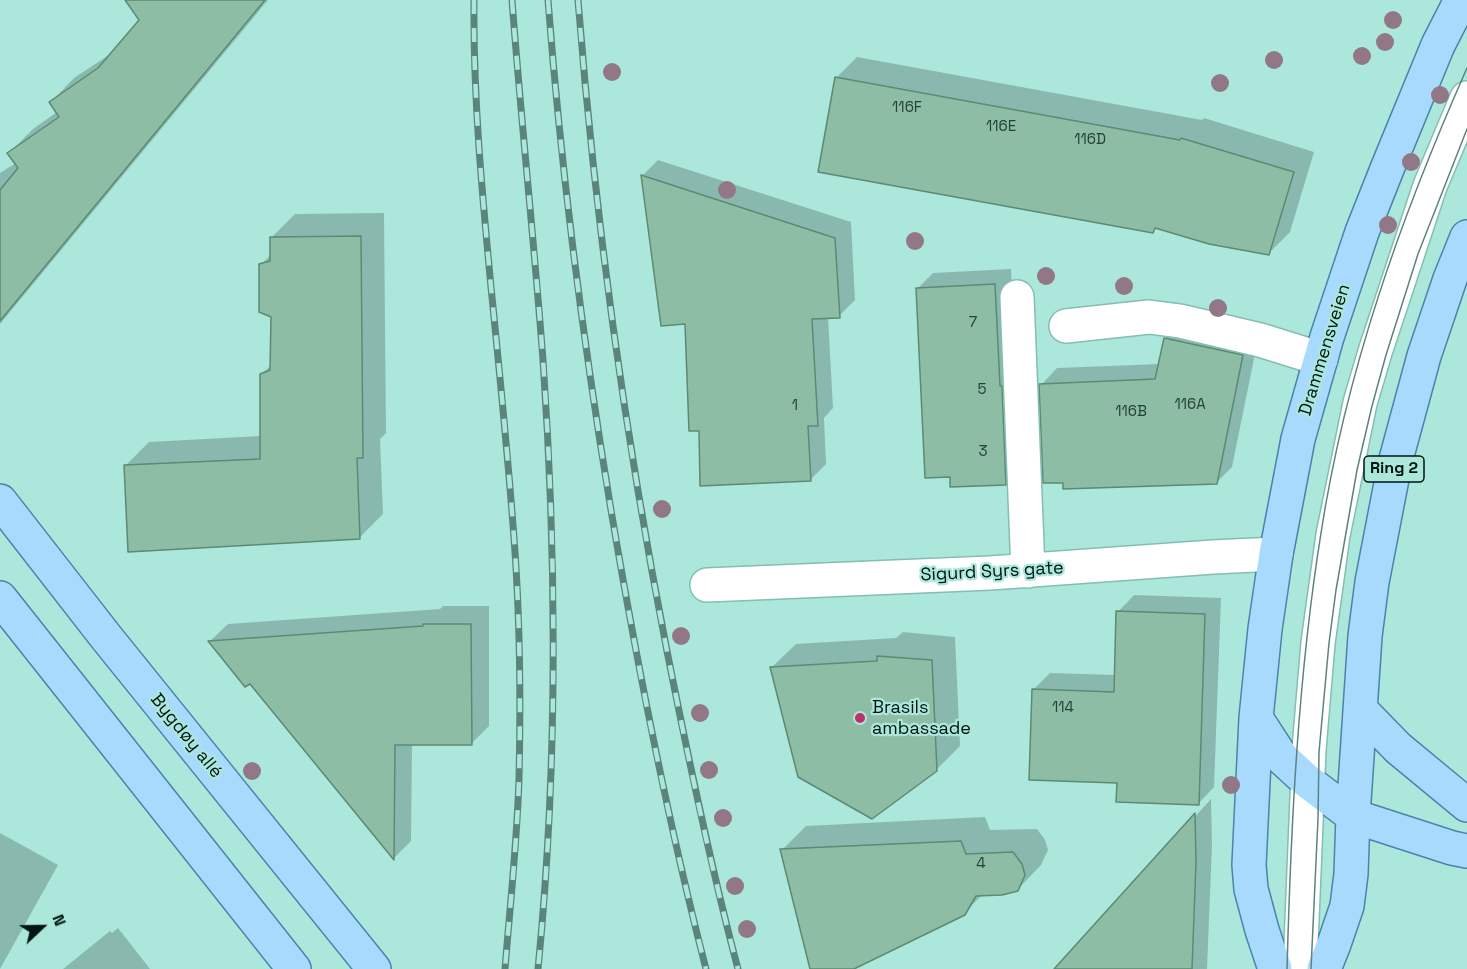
<!DOCTYPE html>
<meta charset="utf-8">
<style>
body{margin:0}
#map{position:relative;width:1467px;height:969px;overflow:hidden;background:#ace7db;font-family:"Space Grotesk",sans-serif}
canvas{display:block}
.north{position:absolute;left:12px;top:897px;width:60px;height:60px;-webkit-text-stroke:4px #ace7db;paint-order:stroke;rotate:68deg;font-size:16px;font-weight:700;line-height:24px;text-align:center;color:#011613}
.north::after{content:'';display:block;margin:auto;width:21px;height:27px;background:#011613;clip-path:polygon(50% 0,100% 100%,50% 72%,0 100%)}
</style>
<div id="map">
<canvas width="1467" height="969"></canvas>
<div class="north">N</div>
</div>
<script>
const ctx = document.querySelector('canvas').getContext('2d');
ctx.lineJoin = 'round';
function fillPath(path, color) {
  ctx.fillStyle = color;
  ctx.fill(path, 'evenodd');
}
function strokePath(path, color, width, dash) {
  ctx.strokeStyle = color;
  ctx.lineWidth = width;
  ctx.lineCap = dash ? 'butt' : 'round';
  ctx.setLineDash(dash || []);
  ctx.stroke(path);
}
function label(font, color, halo, rows, align = 'center') {
  ctx.font = font + ' "Space Grotesk",sans-serif';
  ctx.lineWidth = 4.5;
  ctx.setLineDash([]);
  ctx.textBaseline = 'middle';
  ctx.strokeStyle = halo;
  ctx.fillStyle = color;
  for (const [text, x, y, turn = 0] of rows) {
    ctx.save();
    ctx.translate(x, y);
    ctx.rotate((+turn || 0) * Math.PI / 180);
    ctx.textAlign = isNaN(turn) ? turn : align;
    if (halo) ctx.strokeText(text, 0, 0);
    ctx.fillText(text, 0, 0);
    ctx.restore();
  }
}
fillPath(new Path2D(`
 M135 0H268L0 324V173L16 163 9 153 33 129 57 112 51 102 74 78 115 51 140 20Z
 M857 57 1202 120 1204 118 1314 152 1290 232 1269 253 1157 227 1152 232 836 78Z
 M658 160 851 222 855 300 839 316 828 317 833 408 824 418 826 464 810 480 700 429 687 323 642 176Z
 M384 213 386 433 380 439 383 514 359 538 125 466 149 442 261 436V375L272 364V316L261 265 271 254V238L295 214Z
 M1011 269 1021 468 1005 483 951 476 918 288 933 273Z
 M1181 322 1258 339 1232 467 1216 483 1041 385 1057 368 1160 364 1165 339Z
 M1134 595 1221 598 1214 787 1198 804 1118 781 1034 689 1050 673 1116 675 1118 612Z
 M443 606H489V726L471 744H412L411 841 394 858 250 682 210 641 228 624 440 609Z
 M903 632 955 637 960 746 936 770 772 667 796 644 896 638Z
 M1211 799 1212 845 1207 969H1056Z
 M985 817 990 830 1037 829 1045 840 1048 850 1041 865 1017 890 983 894 964 913 850 969H812L782 850 806 826Z
 M0 833 58 865 0 969Z
 M118 928 150 969H63L110 931 112 933Z`), '#0003');
const building = new Path2D(`
 M125 0H265L0 321V190L18 168 7 153 59 117 49 102 98 68 139 20Z
 M835 77 1180 140 1181 138 1294 172 1269 255 1209 244 1155 228 1153 233 818 172Z
 M641 175 835 238 840 318 812 319 818 426H808L811 481 700 486 699 431H689L685 324 661 326Z
 M361 236 363 458H357L360 539 128 552 124 465 260 459V374L270 370 271 317 259 312V264L270 261V237Z
 M995 284 1000 386H1002L1006 485 950 487V477L925 478 916 288Z
 M1164 338 1243 355 1217 484 1063 489V483H1043L1039 384 1155 379Z
 M1116 611 1205 614 1199 805 1116 802 1117 783 1029 780 1032 689 1114 692Z
 M423 624H471L472 745H395L394 860 250 684 245 687 208 641 423 626Z
 M877 656 932 660 937 771 872 819 798 777 770 667 877 661Z
 M1195 813 1196 862 1192 969H1054Z
 M961 841 966 854 1013 852 1022 864 1025 875 1018 891 1002 895 976 896 965 915 854 969H810L780 849Z`);
fillPath(building, '#8dbda4');
strokePath(building, '#5c8a73', 1.5);
const minor = new Path2D(`
 M1017 297 1028 571
 M1066 326 1149 317 1180 321 1260 340 1321 359
 M707 585 990 573 1213 557 1276 554
 M1300 969 1309 749 1318 643 1333 535 1360 403 1375 352 1430 186 1467 98`);
const major = new Path2D(`
 M0 501 106 637 374 969
 M0 598 294 969
 M1361 710 1398 748 1467 805
 M1256 718 1282 758 1307 781 1353 816 1452 848 1467 851
 M1275 969 1262 930 1251 889 1249 865 1256 718 1265 629 1276 554 1298 439 1327 337 1362 232 1387 169 1438 45 1461 0
 M1324 969 1334 944 1347 906 1351 874 1353 816 1365 636 1372 582 1395 463 1424 356 1450 279 1467 237`);
strokePath(minor, '#84beb3', 36);
strokePath(major, '#4885aa', 36);
strokePath(minor, '#fff', 33);
strokePath(major, '#a8dafd', 33);
strokePath(new Path2D(`
 M1287 969C1291 823 1298 677 1321 533 1346 371 1401 217 1467 68
 M1311 969 1318 819 1319 752 1329 643 1336 590 1357 470 1372 406 1386 355 1418 254 1467 129`), '#5b847c', 1.5);
const rail = new Path2D(`
 M474 0C473 96 482 192 491 287 499 367 507 446 513 525 520 610 521 695 519 779 517 843 510 906 505 969
 M512 0C521 120 534 240 543 360 557 563 558 766 538 969
 M548 0C561 171 583 341 611 510 637 664 667 818 706 969
 M578 0C595 218 625 436 667 651 688 757 710 864 738 969`);
strokePath(rail, '#5b847c', 7);
strokePath(rail, '#ace7db', 4.5, [14]);
ctx.fillStyle = '#927887';
for (const [x, y] of [
 [1393,20],
 [1385,42],
 [1362,56],
 [1274,60],
 [612,72],
 [1220,83],
 [1440,95],
 [1411,162],
 [727,190],
 [1388,225],
 [915,241],
 [1046,276],
 [1124,286],
 [1218,308],
 [662,509],
 [681,636],
 [700,713],
 [709,770],
 [252,771],
 [1231,785],
 [723,818],
 [735,886],
 [747,929]
]) {
  ctx.beginPath();
  ctx.arc(x, y, 9, 0, 2 * Math.PI);
  ctx.fill();
}
for (const [x, y, r, color] of [
 [860,718,6,"#bd3168"]
]) {
  const dot = new Path2D();
  dot.arc(x, y, r, 0, 2 * Math.PI);
  ctx.fillStyle = color;
  ctx.fill(dot);
  strokePath(dot, '#ace7db', 2);
}
label('15px', '#244037', null, [
 ["116F",907,108],
 ["116E",1001,127],
 ["116D",1090,140],
 ["7",973,323],
 ["5",982,390],
 ["116A",1190,405],
 ["1",795,406],
 ["116B",1131,412],
 ["3",983,452],
 ["114",1063,708],
 ["4",981,864]
]);
for (const [x, y, w] of [
 [1394,469,60]
]) {
  const box = new Path2D();
  box.roundRect(x - w / 2, y - 13, w, 26, 4.5);
  ctx.fillStyle = '#ace7db';
  ctx.fill(box);
  strokePath(box, '#011613', 1.5);
}
label('bold 16px', '#011613', null, [
 ["Ring 2",1394,469]
]);
label('18px', '#011613', '#ace7db', [
 ["Drammensveien",1325,350,-73],
 ["Sigurd Syrs gate",992,572,-3],
 ["Bygdøy allé",186,736,51]
]);
label('18px', '#011613', '#ace7db', [
 ["Brasils",872,708],
 ["ambassade",872,729]
], 'left');
</script>
